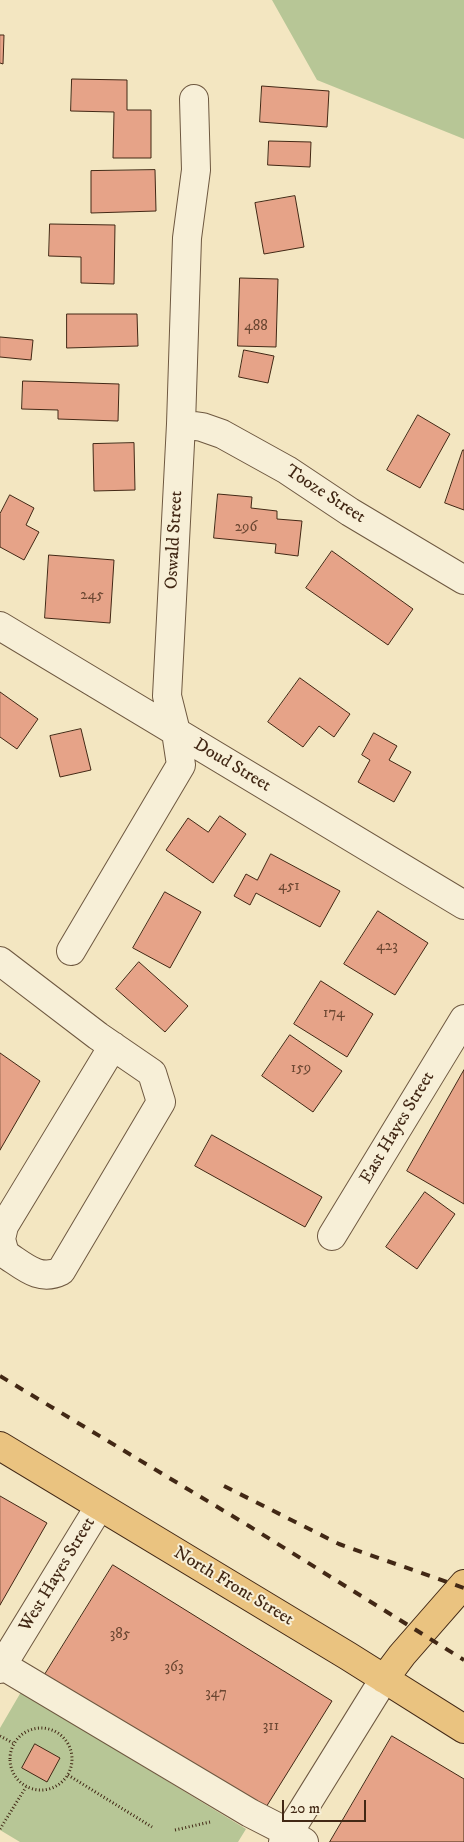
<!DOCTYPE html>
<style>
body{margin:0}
#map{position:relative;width:464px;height:1842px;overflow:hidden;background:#f3e6c1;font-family:"IM FELL DW Pica",serif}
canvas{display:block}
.scale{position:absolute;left:282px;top:1800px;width:84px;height:22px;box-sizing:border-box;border:2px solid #422815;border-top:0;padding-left:6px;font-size:15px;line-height:18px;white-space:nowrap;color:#422815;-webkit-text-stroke:4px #f7efd7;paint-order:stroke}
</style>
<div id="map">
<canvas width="464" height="1842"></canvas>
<div class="scale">20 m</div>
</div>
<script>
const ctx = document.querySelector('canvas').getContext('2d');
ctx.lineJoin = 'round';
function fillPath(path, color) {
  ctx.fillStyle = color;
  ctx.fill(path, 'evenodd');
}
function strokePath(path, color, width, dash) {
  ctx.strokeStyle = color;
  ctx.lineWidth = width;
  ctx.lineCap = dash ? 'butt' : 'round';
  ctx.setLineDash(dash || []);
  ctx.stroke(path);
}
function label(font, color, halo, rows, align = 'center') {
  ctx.font = font + ' "IM FELL DW Pica",serif';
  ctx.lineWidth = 4;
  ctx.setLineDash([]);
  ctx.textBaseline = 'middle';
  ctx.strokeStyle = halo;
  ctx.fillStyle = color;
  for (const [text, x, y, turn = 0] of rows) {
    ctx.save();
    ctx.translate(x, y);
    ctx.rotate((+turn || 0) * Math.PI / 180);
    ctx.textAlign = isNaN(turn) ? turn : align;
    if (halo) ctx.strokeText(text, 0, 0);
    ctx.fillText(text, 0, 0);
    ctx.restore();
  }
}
fillPath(new Path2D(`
 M272 0H464V139L317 80Z
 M21 1692 246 1829 238 1842H20L0 1830V1728Z`), '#b7c696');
const building = new Path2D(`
 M0 35H4L3 64 0 63Z
 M72 79 127 80V110H151V158H113L114 112 71 111Z
 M262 86 329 91 327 127 260 122Z
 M269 141 311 142 310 167 268 165Z
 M155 170 156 211 91 213V171Z
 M295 196 304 247 264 254 255 203Z
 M50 224 115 225 114 284 81 283V257L49 256Z
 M240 278 278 279 276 347 238 346Z
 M67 314H137L138 346 67 348Z
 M0 337 33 340 31 360 0 357Z
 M244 350 274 356 268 383 239 377Z
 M23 381 119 384 118 421 58 419V410L22 409Z
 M418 415 450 434 420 488 387 470Z
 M134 443 135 490 94 491 93 444Z
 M463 450H464V510L445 503Z
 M218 494 252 497 251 508 277 511V519L302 521 298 556 275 553 276 544 214 538Z
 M10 495 34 508 26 525 39 532 24 560 0 547V514Z
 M332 551 413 609 388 645 306 588Z
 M49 555 114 560 110 623 45 618Z
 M300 678 350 714 334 737 319 726 303 747 268 722Z
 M0 692 38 719 17 749 0 737Z
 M81 729 91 770 60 777 50 736Z
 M374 733 397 746 389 760 411 772 394 802 358 782 370 760 362 755Z
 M220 816 246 834 213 883 166 850 188 818 208 832Z
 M271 854 340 891 320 927 256 893 250 905 234 896 246 874 257 880Z
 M165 892 201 912 170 968 133 948Z
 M378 911 428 943 395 995 344 964Z
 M139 962 188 1006 165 1032 116 989Z
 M321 981 373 1014 347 1057 294 1024Z
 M290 1035 342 1071 313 1112 262 1076Z
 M0 1053 40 1081 0 1150Z
 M464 1070V1204L407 1171Z
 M212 1135 322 1197 305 1227 195 1166Z
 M425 1192 455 1214 417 1269 386 1247Z
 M0 1496 47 1523 0 1605Z
 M113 1565 332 1701 263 1812 44 1676Z
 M392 1736 464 1779V1842H330Z
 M35 1744 60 1758 47 1782 22 1768Z`);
fillPath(building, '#e6a388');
strokePath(building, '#422815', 1);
const minor = new Path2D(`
 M181 424 202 427 222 434 287 470 350 512 464 580
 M0 626 464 905
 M71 951 181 765 176 732 167 696 181 424 187 238 196 170 194 99
 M0 961 98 1036 152 1073 161 1102 61 1271C39 1282 24 1266 5 1254L1 1239 4 1226 113 1046
 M332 1236 464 1019
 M0 1664 250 1813 289 1833 304 1842
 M0 1669 99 1507
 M283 1842 384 1679`);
const major = new Path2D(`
 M0 1446 348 1656 464 1729
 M384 1679 402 1655 464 1584`);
strokePath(minor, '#6e5840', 30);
strokePath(major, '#422815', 30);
strokePath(new Path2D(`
 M10 1759a31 31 0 1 1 62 0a31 31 0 1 1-62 0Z
 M0 1736 13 1743
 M68 1775 152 1827
 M0 1829 26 1787
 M175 1830 210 1822`), '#422815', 3, [1, 2.5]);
strokePath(minor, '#f7efd7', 28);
strokePath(major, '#eac380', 28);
strokePath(new Path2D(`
 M0 1376 249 1526 464 1660
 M224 1486 339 1544 464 1588`), '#422815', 4, [9, 9]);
label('15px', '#6b4732', null, [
 ["488",256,327],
 ["296",246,528],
 ["245",92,596],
 ["451",289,887],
 ["423",387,947],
 ["174",334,1014],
 ["159",301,1069],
 ["385",120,1635],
 ["363",174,1668],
 ["347",216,1694],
 ["311",271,1727]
]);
label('18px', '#422815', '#f7efd7', [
 ["Tooze Street",325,495,33],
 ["Oswald Street",175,540,-87],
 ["Doud Street",232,766,31],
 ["East Hayes Street",398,1128,-59],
 ["West Hayes Street",58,1575,-59],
 ["North Front Street",233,1587,31]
]);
</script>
